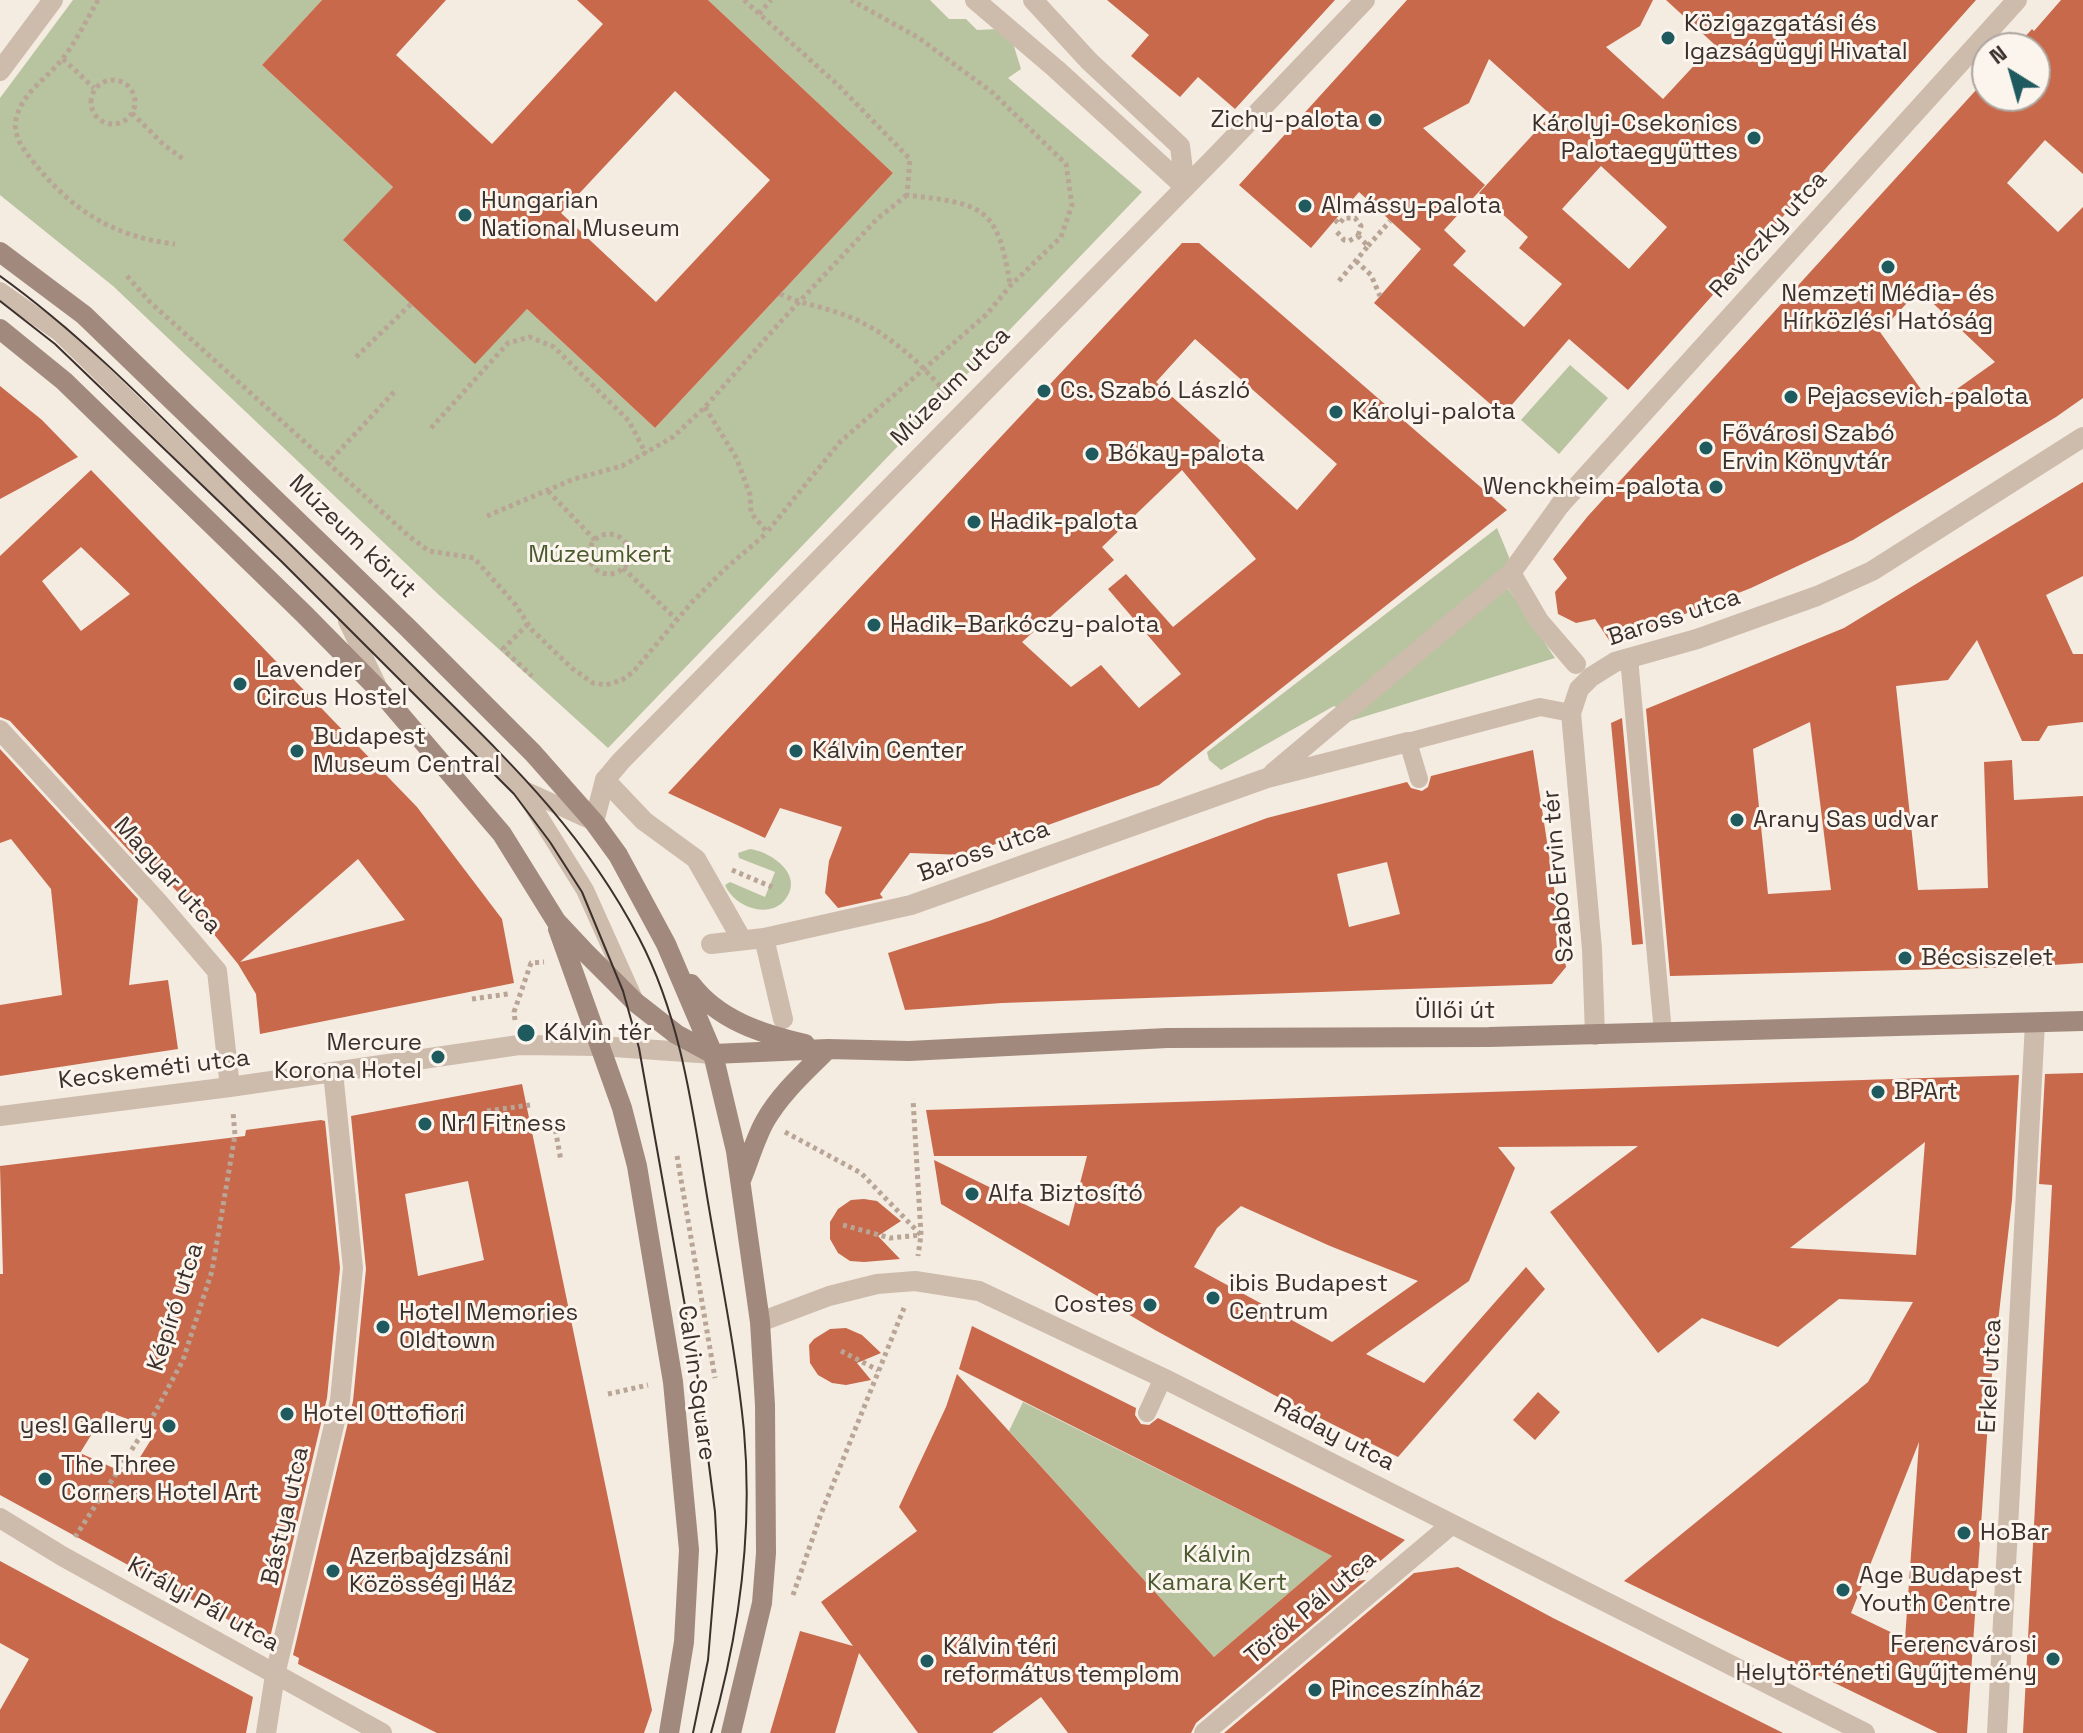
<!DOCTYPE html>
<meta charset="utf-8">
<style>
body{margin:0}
#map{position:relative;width:2083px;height:1733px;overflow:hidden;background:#f4ebe1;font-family:"Space Grotesk",sans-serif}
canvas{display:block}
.north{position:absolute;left:1971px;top:32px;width:80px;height:80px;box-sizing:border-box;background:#fbf5ee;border:2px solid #aea6a0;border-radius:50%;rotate:323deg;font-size:22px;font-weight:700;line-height:32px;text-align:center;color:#3b302b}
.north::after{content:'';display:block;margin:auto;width:28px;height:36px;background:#1f5a5e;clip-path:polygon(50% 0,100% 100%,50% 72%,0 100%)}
</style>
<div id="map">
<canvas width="2083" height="1733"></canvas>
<div class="north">N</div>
</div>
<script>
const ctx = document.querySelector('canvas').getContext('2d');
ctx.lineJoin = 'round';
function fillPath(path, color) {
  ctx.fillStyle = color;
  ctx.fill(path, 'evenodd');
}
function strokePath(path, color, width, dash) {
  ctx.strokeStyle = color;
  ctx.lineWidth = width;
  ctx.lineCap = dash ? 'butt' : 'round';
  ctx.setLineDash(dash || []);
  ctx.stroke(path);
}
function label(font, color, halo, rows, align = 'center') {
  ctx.font = font + ' "Space Grotesk",sans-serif';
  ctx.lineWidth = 6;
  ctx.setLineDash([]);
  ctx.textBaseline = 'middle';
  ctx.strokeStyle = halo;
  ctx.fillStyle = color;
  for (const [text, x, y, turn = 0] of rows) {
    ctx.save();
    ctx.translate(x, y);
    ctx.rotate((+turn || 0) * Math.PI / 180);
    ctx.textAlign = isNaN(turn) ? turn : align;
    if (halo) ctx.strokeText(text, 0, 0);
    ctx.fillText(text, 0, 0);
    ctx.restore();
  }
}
fillPath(new Path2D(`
 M73 0H322L262 65 393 187 344 241 475 363 527 309 655 428 893 173 708 0H930L949 19H966L977 30 998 29 1013 43 1021 69 1008 78 1142 192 608 748 439 595 113 286 0 195V98Z
 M1570 365 1608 398 1559 454 1521 420Z
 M1497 528 1509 557 1507 587 1555 658 1350 721 1348 714 1334 706 1221 770 1209 760 1207 752Z
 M750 849C772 852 806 876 784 901 766 920 733 905 725 885L730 882 765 897 775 872 739 858 738 853Z
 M1023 1402 1332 1556 1214 1657 1009 1431Z`), '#b8c4a0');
fillPath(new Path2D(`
 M322 0H446L396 55 492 144 603 24 577 0H708L893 173 655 428 527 309 475 364 343 240 393 187 262 65ZM675 91 770 180 656 302 561 213Z
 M1107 0H1335L1235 109 1198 77 1180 97 1131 56 1149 35Z
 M1407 0H1653L1640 26 1606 47 1663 99 1714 44 1666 0H1976L1628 390 1569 339 1503 415 1374 303 1421 249 1359 192 1311 248 1239 185ZM1489 59 1551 115 1479 193 1528 237 1519 248 1562 284 1524 327 1453 265 1466 251 1444 230 1485 185 1423 128 1469 103ZM1601 166 1667 227 1629 269 1562 209Z
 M2061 0H2083V174L2045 140 2007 183 2058 232 2083 207V398L2056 417 1853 540 1751 588 1611 643 1595 619 1576 623 1558 614 1555 592 1567 578 1553 559 1588 516 1987 78V96H2035V48H2015L2032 29 2034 31ZM1919 290 1995 362 1933 406 1880 332Z
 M1182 243H1199L1507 510 1159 785 965 855 910 853 880 894 883 898 838 908 825 893 829 861 842 827 780 808 765 838 668 793ZM1195 339 1337 464 1297 510 1156 382ZM1182 470 1256 559 1173 627 1126 574 1108 589 1181 674 1139 708 1101 665 1071 687 1022 642 1114 560 1102 547Z
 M0 386 42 420 78 457 0 499Z
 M91 470 417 807 502 919 514 983 260 1034 256 994 238 964 191 906 142 855 141 864 10 721 0 717V556ZM81 547 130 594 81 631 42 581ZM358 859 405 920 240 962Z
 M2083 482V576L2046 595 2073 654H2083V722L2048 726 2039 741H2022L1977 640 1948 680 1896 686 1918 890 1988 888 1984 762 2012 760 2014 800 2083 796V963L2022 967 1670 976 1646 709 1844 628ZM1810 722 1831 890 1768 894 1753 749Z
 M1622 718 1643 944 1632 945 1611 723Z
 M0 749 138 899 129 985 168 980 178 1049 0 1076V1005L62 995 51 889 11 839 0 843Z
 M1533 750 1566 967 1552 984 1002 1003 905 1010 888 953 989 921 1267 818 1407 782 1411 788 1422 791 1428 787 1431 776ZM1387 862 1400 914 1349 927 1337 874Z
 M2083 1073V1733H2023L2052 1185 2039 1184 2045 1074Z
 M2019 1075 2012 1200 1990 1392 1967 1733H1938L1624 1581 1868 1382 1913 1302 1839 1299 1778 1347 1702 1318 1658 1353 1550 1212 1638 1146 1498 1147 1515 1168 1469 1281 1366 1354 1424 1383 1526 1267 1545 1289 1398 1457 1274 1395 1155 1330 941 1204 934 1160 1069 1226 1087 1156H934L926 1110ZM1925 1142 1916 1255 1790 1248ZM1241 1206 1330 1246 1418 1281 1332 1342 1194 1267 1217 1228ZM1919 1442 1905 1639 1851 1613Z
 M522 1084 652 1710 644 1733H437L298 1664 299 1658 293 1655 353 1401 366 1269 351 1116ZM468 1181 484 1260 418 1276 405 1194Z
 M321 1120 325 1121 340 1268 327 1398 269 1642 0 1495V1274H3L0 1166 245 1136 246 1130ZM106 1411 157 1430 129 1475 80 1453Z
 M864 1199 877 1201 901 1221 878 1236 900 1259 864 1262 850 1261 838 1253 830 1239V1222L838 1209 851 1200Z
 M972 1326 1136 1408 1135 1415 1141 1424 1149 1425 1158 1418 1405 1540 1357 1581 1366 1580 1196 1723 1191 1733H1068L1041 1697 992 1733H918L859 1653 835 1733H770L800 1631 853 1646 821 1602 917 1531 899 1507 946 1407 957 1374 1214 1657 1332 1556 959 1369Z
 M846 1328 862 1335 881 1353 857 1363 871 1380 846 1385 832 1383 818 1375 810 1363 809 1345 814 1339 830 1329Z
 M1538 1392 1560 1412 1535 1440 1513 1420Z
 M0 1561 253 1697 246 1733H0V1710L29 1659 0 1643Z
 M1458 1567 1553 1618 1783 1733H1224L1414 1573Z`), '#c8694b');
strokePath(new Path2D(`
 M98 0C87 19 77 40 63 58 48 78 26 89 17 115 11 135 23 149 35 164 73 211 114 237 175 244
 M744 0 839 86 910 159 907 195C983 204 998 206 1010 285
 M759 14 771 0
 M63 59 94 88
 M91 102a22 22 0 1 1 44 0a22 22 0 1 1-44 0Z
 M132 113 163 144 183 159
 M1335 220 1339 224 1344 218H1355L1361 226 1358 236
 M1337 232 1344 240 1349 241 1358 236
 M1368 246 1390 221
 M1356 261 1371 275 1380 296
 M127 276 150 302 328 463
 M1339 281 1368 246 1358 236
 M780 294C799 303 819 306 839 313 883 328 917 359 947 394
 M356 357 411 304
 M394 392 328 463 410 537 429 551 474 558 515 604 532 630 573 669 593 683 606 685 622 680 633 672 692 602 727 567 767 533
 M705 407 737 459 750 495 751 513 767 532 840 442 987 314 1010 286 1061 237 1072 205 1066 164 993 93 919 38 851 0
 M431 428 508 343 530 337 554 347 629 421 646 454
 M548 491 595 540
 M487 516 574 479 622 466 673 437 705 407 783 319 877 219 907 195
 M589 554a20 20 0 1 1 40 0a20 20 0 1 1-40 0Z
 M623 568 676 619
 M528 624 503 649 532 676
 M732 870 772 887
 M472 999 508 994
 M515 1020 514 1012 531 963 544 962
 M487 1111 530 1105
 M554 1122 561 1161
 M785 1132 861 1173 921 1235 918 1256
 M677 1156 715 1378
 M843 1225 890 1238 921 1235 913 1099
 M841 1351 878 1370
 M608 1394 648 1385
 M75 1537 151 1420 183 1360 212 1271 235 1135 233 1112
 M793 1595 821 1514 904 1308`), '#b9a596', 5, [4, 4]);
strokePath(new Path2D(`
 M0 291 60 333 338 604 522 789 585 890 634 999
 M347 621 377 684
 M1629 658 1663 1033
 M1419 779 1408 742 1540 707 1571 713
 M522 789 592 821
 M1147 1413 1163 1378`), '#cdbbac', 18);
strokePath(new Path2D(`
 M1033 0 1089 61 1180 146 1185 187
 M1511 573 1539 621 1576 664
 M1273 773 1511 573 1560 505
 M605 780 644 821 696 859 742 940
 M764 938 783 1019
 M711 944 764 938 911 905 1267 778 1408 742`), '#cdbbac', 20);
strokePath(new Path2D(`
 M975 0 1056 69 1185 187
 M0 71 53 0
 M1560 505 2017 0
 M0 730 158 902 217 971 230 1087
 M594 822 605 780 621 761 1221 151 1365 0
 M0 1116 230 1087 519 1045 600 1046
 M760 1322 829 1296 877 1284 915 1281 979 1291 1163 1378 1865 1733
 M0 1518 62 1556 382 1733
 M266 1733 275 1675 340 1400 353 1268 333 1072
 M1204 1733 1452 1524
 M1997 1733 2035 1023`), '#cdbbac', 20);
strokePath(new Path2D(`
 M1595 1035 1592 949 1571 713 1579 689 1591 677 1615 662 1697 639 1817 596 1872 571 2083 437
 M600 1046 713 1054`), '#cdbbac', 20);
strokePath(new Path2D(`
 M0 252 84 315 408 628 533 753 594 822 618 855 666 944 713 1054 736 1151 760 1322 765 1405 766 1553 762 1603 731 1733
 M0 329 64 381 304 614 379 690 502 834 556 921 586 953 635 1002 676 1034 713 1054 828 1049 909 1051 1167 1038 1489 1037 2083 1021
 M558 929 622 1108 637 1166 673 1382 689 1550 684 1642 669 1733
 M691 984C718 1020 762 1034 805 1044
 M741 1180C749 1161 755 1139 765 1121 781 1093 805 1072 828 1049`), '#a18a7d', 20);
strokePath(new Path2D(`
 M0 276C96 345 178 435 263 518 319 572 375 628 430 683 514 766 584 833 639 938 680 1016 692 1105 706 1190 719 1270 736 1350 744 1431 753 1533 739 1635 711 1733
 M0 301 55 344 282 562 514 794 550 842 582 892 623 991 639 1048 698 1379 715 1512 717 1551 708 1660 693 1733`), '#3b302b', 2);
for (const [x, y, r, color] of [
 [1668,38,8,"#1f5a5e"],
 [1375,120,8,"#1f5a5e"],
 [1754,138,8,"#1f5a5e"],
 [1305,206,8,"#1f5a5e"],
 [465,215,8,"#1f5a5e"],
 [1888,267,8,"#1f5a5e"],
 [1044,391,8,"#1f5a5e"],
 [1791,397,8,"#1f5a5e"],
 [1336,412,8,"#1f5a5e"],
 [1706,448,8,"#1f5a5e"],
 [1092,454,8,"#1f5a5e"],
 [1716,487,8,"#1f5a5e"],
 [974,522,8,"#1f5a5e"],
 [874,625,8,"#1f5a5e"],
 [240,684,8,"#1f5a5e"],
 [297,751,8,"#1f5a5e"],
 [796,751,8,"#1f5a5e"],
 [1737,820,8,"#1f5a5e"],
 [1905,958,8,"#1f5a5e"],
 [526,1033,10,"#1f5a5e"],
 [438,1057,8,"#1f5a5e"],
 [1878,1092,8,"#1f5a5e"],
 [425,1124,8,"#1f5a5e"],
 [972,1194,8,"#1f5a5e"],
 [1213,1298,8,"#1f5a5e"],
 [1150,1305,8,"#1f5a5e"],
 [383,1327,8,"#1f5a5e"],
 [287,1414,8,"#1f5a5e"],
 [169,1426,8,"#1f5a5e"],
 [45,1479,8,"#1f5a5e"],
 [1964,1533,8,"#1f5a5e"],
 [333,1571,8,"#1f5a5e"],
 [1843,1590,8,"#1f5a5e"],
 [2053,1659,8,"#1f5a5e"],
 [927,1661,8,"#1f5a5e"],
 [1315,1690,8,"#1f5a5e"]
]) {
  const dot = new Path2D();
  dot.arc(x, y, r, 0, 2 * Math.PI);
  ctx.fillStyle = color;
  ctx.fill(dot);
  strokePath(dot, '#fbf5ee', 3);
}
label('24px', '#3b302b', '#fbf5ee', [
 ["Közigazgatási és",1684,24],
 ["Igazságügyi Hivatal",1684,52],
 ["Zichy-palota",1359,120,"right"],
 ["Károlyi-Csekonics",1738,124,"right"],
 ["Palotaegyüttes",1738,152,"right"],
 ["Hungarian",481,201],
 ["National Museum",481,229],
 ["Almássy-palota",1321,206],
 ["Nemzeti Média- és",1888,294,"center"],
 ["Hírközlési Hatóság",1888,322,"center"],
 ["Cs. Szabó László",1060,391],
 ["Pejacsevich-palota",1807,397],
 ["Károlyi-palota",1352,412],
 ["Fővárosi Szabó",1722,434],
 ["Ervin Könyvtár",1722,462],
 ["Bókay-palota",1108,454],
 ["Wenckheim-palota",1700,487,"right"],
 ["Hadik-palota",990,522],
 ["Hadik–Barkóczy-palota",890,625],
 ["Lavender",256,670],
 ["Circus Hostel",256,698],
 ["Budapest",313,737],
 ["Museum Central",313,765],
 ["Kálvin Center",812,751],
 ["Arany Sas udvar",1753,820],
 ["Bécsiszelet",1921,958],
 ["Kálvin tér",544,1033],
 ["Mercure",422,1043,"right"],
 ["Korona Hotel",422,1071,"right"],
 ["BPArt",1894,1092],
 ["Nr1 Fitness",441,1124],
 ["Alfa Biztosító",988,1194],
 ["ibis Budapest",1229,1284],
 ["Centrum",1229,1312],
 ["Costes",1134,1305,"right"],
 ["Hotel Memories",399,1313],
 ["Oldtown",399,1341],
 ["Hotel Ottofiori",303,1414],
 ["yes! Gallery",153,1426,"right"],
 ["The Three",61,1465],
 ["Corners Hotel Art",61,1493],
 ["HoBar",1980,1533],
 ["Azerbajdzsáni",349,1557],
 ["Közösségi Ház",349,1585],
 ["Age Budapest",1859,1576],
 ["Youth Centre",1859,1604],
 ["Ferencvárosi",2037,1645,"right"],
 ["Helytörténeti Gyűjtemény",2037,1673,"right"],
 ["Kálvin téri",943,1647],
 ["református templom",943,1675],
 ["Pinceszínház",1331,1690]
], 'left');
label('24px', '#3b302b', '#fbf5ee', [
 ["Reviczky utca",1769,235,-48],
 ["Múzeum utca",951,387,-45],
 ["Múzeum körút",352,537,44],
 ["Baross utca",1674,618,-18],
 ["Baross utca",984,852,-20],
 ["Magyar utca",167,876,48],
 ["Szabó Ervin tér",1559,876,-95],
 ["Üllői út",1455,1011],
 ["Kecskeméti utca",154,1070,-7],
 ["Képíró utca",176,1307,-72],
 ["Erkel utca",1991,1376,-87],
 ["Calvin Square",696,1383,82],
 ["Ráday utca",1334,1435,27],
 ["Bástya utca",286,1516,-77],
 ["Királyi Pál utca",203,1605,29],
 ["Török Pál utca",1311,1608,-40]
]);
label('24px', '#4a5a2e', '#fbf5ee', [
 ["Múzeumkert",600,555],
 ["Kálvin",1217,1555],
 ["Kamara Kert",1217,1583]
]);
</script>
